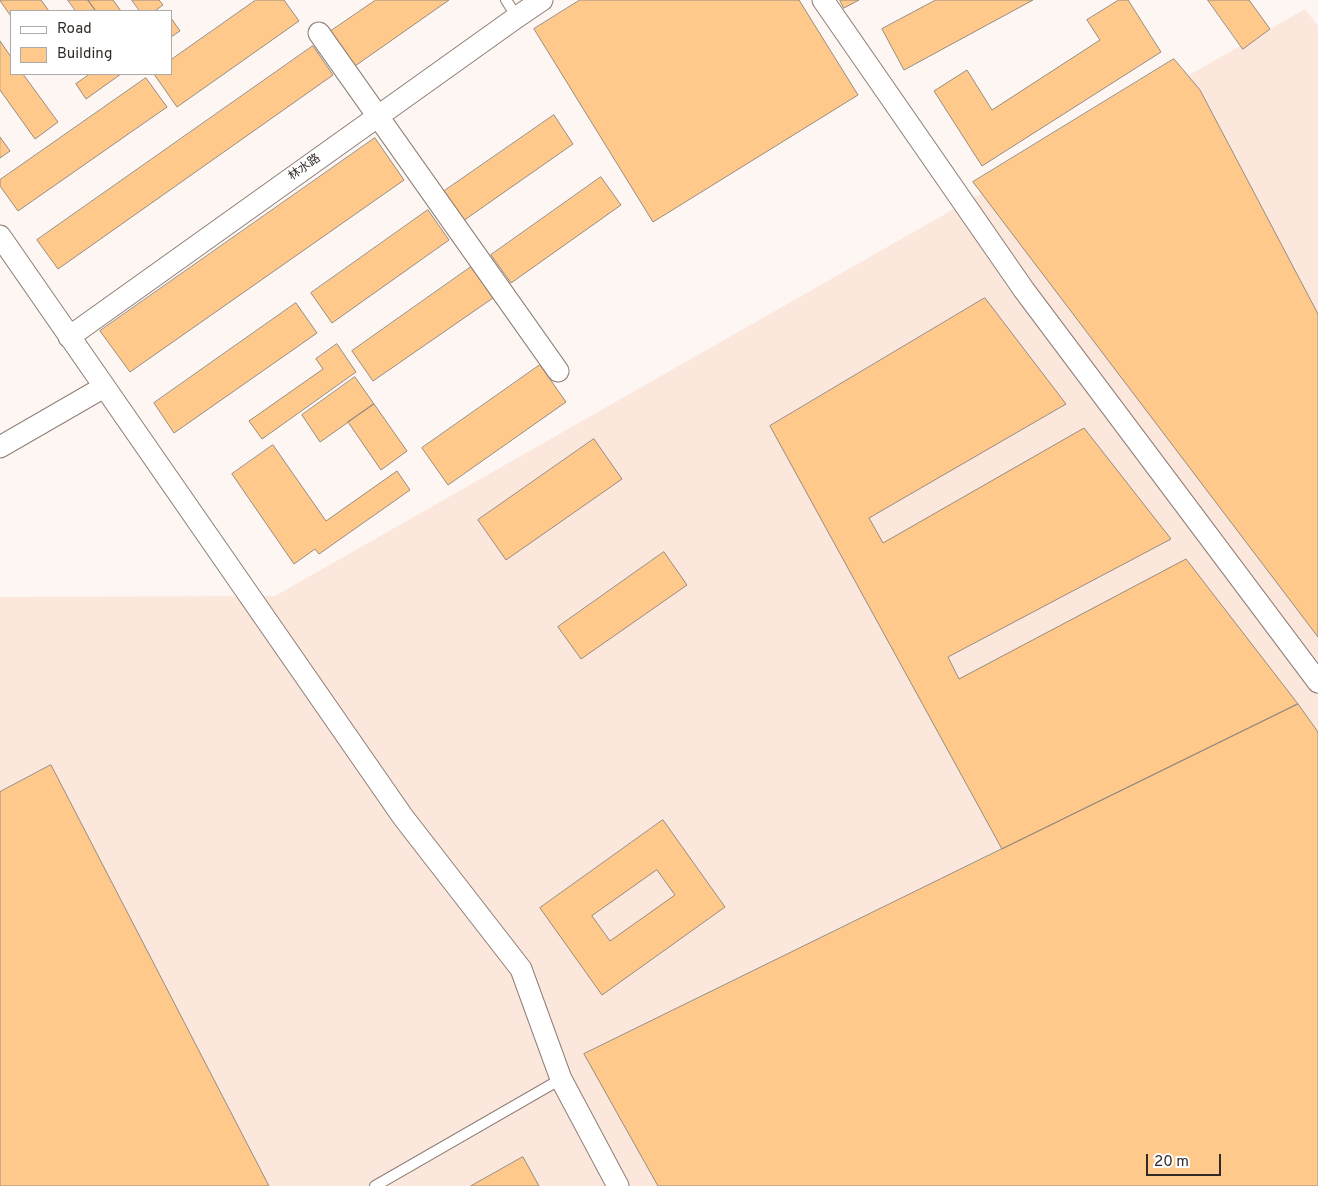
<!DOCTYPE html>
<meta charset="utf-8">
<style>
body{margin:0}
#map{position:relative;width:1318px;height:1186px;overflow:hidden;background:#fdf6f2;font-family:Overpass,sans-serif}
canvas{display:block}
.legend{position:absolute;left:10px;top:10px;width:162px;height:65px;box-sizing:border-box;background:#fff;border:1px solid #adaaa9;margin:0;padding:6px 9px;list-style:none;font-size:15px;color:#312a27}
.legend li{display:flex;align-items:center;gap:10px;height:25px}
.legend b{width:25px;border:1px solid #adaaa9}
.scale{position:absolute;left:1146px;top:1154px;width:75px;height:22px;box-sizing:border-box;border:2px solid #312a27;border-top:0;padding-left:6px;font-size:15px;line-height:18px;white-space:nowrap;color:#312a27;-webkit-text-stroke:4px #fff;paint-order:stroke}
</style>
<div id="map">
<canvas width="1318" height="1186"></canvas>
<ul class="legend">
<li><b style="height:6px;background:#fff"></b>Road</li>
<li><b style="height:14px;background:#ffc98b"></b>Building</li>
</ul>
<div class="scale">20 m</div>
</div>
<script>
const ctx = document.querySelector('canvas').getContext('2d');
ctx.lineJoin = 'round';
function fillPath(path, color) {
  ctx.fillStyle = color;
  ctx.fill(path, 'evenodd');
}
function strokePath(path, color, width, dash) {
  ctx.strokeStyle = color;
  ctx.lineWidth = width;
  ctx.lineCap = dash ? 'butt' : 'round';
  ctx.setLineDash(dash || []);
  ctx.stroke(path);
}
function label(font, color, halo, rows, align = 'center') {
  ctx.font = font + ' Overpass,"Noto Sans SC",sans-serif';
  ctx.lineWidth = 4;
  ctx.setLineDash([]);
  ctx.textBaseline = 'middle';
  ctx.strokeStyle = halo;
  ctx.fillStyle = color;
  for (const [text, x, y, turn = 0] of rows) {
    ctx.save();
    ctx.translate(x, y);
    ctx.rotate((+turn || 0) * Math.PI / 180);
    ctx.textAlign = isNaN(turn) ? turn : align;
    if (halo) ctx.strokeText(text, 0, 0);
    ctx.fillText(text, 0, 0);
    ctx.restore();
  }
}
fillPath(new Path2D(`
 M1305 9 1318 26V1186H0V597L275 596Z`), '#fce7dc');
const building = new Path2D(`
 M0 0H41L49 11H11V16Z
 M68 0H88L96 11H76Z
 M88 0H113L121 11H96Z
 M132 0H159L163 5 155 11H140Z
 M256 0H284L299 21 177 107 154 74H171V60Z
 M376 0H449L355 66 331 31Z
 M580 0H799L858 95 653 222 534 29Z
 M840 0H859L844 8Z
 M936 0H1033L904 70 882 29Z
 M1119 0H1128L1161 52 982 166 934 91 967 70 992 110 1100 40 1087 20Z
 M1208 0H1249L1270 29 1243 49Z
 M171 18 180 31 171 37Z
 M0 41 11 57V74H23L58 122 35 139 0 90Z
 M313 46 333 75 58 269 37 240Z
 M1174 59 1200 90 1318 314V637L973 182Z
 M90 74H121L86 99 76 84Z
 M146 78 167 107 18 211 0 186V180Z
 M554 115 573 144 463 221 443 192Z
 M0 137 10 151 0 158Z
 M375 138 404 180 130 372 100 331Z
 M601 177 621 205 511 283 491 255Z
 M428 210 449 240 332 323 311 293Z
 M471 267 493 298 373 381 352 351Z
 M985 298 1066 404 869 518 883 543 1084 428 1171 539 948 657 959 679 1186 559 1298 704 1002 849 770 426Z
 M296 303 317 333 174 433 154 403Z
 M337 344 356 372 262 439 249 421 323 369 316 359Z
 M540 365 566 402 448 485 422 448Z
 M355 377 374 404 320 442 302 415Z
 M374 404 407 451 381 470 348 422Z
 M594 439 622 479 506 560 478 520Z
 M273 445 326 521 397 471 410 490 319 554 315 549 294 564 232 474Z
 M664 552 687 585 581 659 558 627Z
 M1298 704 1318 732V1186H658L584 1054Z
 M51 765 269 1186H0V792Z
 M663 820 725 907 602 995 540 908ZM657 870 675 895 610 941 592 916Z
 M523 1157 539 1186H471Z`);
fillPath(building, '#ffc98b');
strokePath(building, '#988c7f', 1);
const service = new Path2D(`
 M506 0 517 17
 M375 1186 561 1079`);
const minor = new Path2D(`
 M823 0 1024 290 1318 682
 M319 33 558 371
 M0 236 403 817 521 969 561 1079 618 1186
 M69 337 517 17 542 0
 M0 447 104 387`);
strokePath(service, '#8e7e75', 12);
strokePath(minor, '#8e7e75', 23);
strokePath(service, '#fff', 10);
strokePath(minor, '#fff', 21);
label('12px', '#312a27', '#fff', [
 ["林水路",305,168,-36]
]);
</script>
